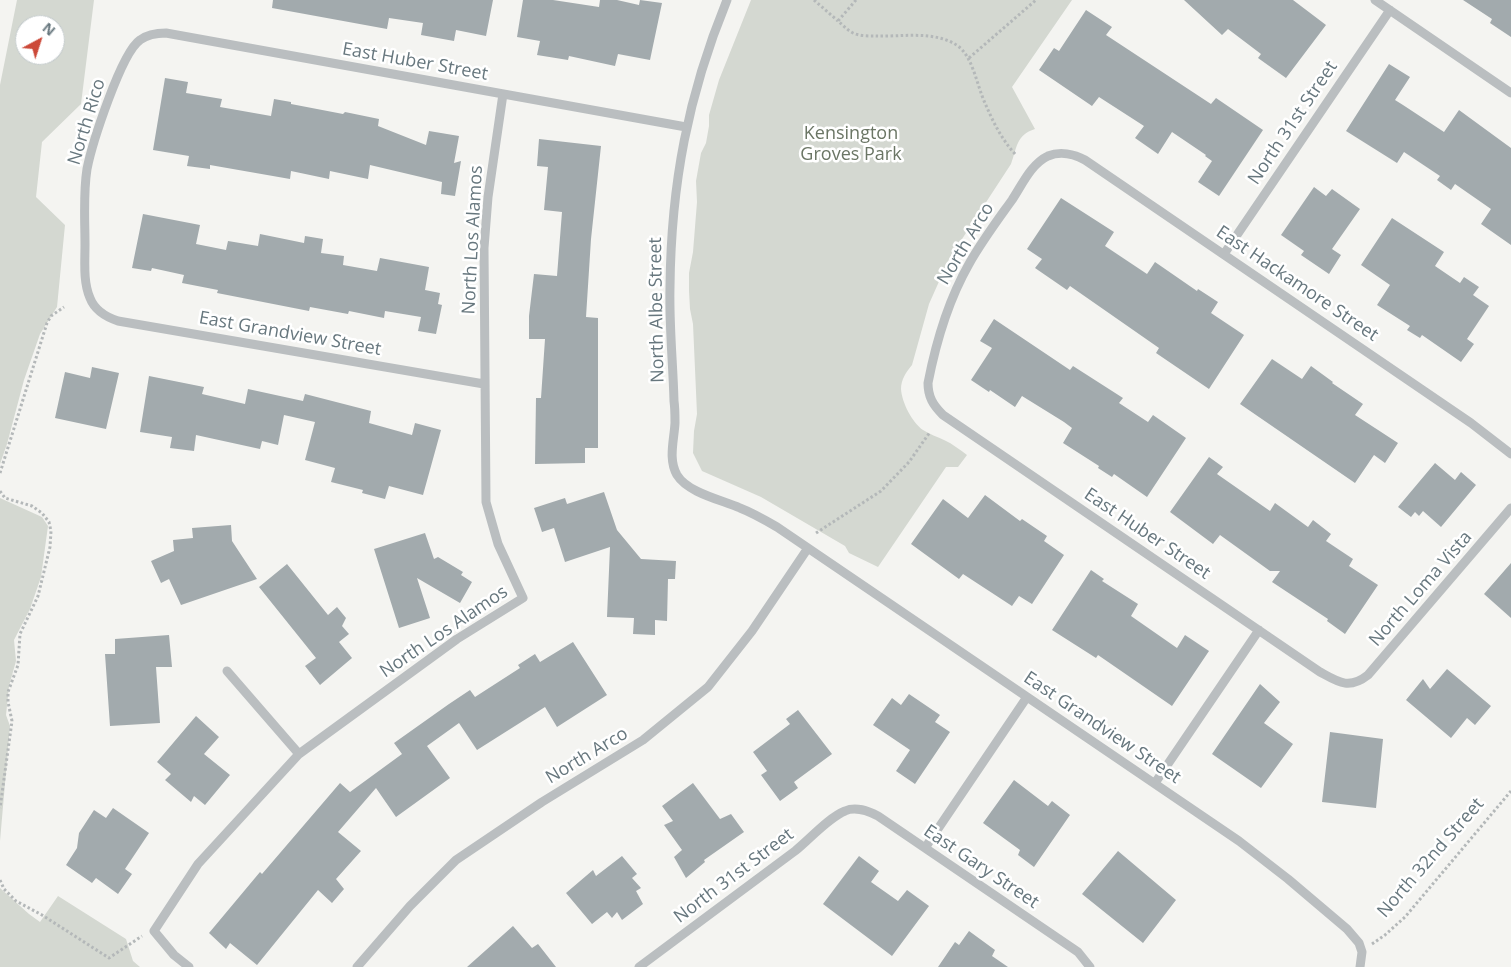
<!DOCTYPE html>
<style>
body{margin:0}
#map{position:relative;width:1511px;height:967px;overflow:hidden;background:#f4f4f1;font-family:"Open Sans",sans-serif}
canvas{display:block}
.north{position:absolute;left:15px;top:15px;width:50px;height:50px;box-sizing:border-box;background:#fff;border:1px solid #c2c9cb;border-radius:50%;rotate:40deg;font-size:14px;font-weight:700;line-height:20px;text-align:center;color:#67777e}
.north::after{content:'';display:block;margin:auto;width:18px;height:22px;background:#cc4939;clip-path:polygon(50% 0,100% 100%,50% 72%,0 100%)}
</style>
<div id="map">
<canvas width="1511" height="967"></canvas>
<div class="north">N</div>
</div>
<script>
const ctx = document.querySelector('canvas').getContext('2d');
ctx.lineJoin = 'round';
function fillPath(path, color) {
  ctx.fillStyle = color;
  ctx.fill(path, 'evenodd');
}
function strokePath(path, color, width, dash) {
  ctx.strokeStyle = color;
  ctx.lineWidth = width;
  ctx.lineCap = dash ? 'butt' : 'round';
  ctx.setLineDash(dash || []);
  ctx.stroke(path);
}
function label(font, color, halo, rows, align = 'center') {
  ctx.font = font + ' "Open Sans",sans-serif';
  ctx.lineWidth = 5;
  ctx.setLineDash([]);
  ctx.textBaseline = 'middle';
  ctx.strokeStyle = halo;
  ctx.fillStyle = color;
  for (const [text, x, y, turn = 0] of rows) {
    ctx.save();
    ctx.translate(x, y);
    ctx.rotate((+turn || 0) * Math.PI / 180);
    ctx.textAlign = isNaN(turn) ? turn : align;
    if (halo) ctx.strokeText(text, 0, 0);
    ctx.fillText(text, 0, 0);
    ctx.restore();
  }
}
fillPath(new Path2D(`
 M17 0H94L81 104 42 142 36 197 65 225 57 307 40 334 24 380 7 444 0 464V85ZM25 25H55V55H25Z
 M751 0H1072L1012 87 1035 129C1016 135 1017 148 1011 164L949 259 929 304 912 365C906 372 901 380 901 389 902 403 912 422 923 430 929 434 938 437 944 440 953 444 960 450 967 455L958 467H946L878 567 849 553 845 546 761 497 702 471 693 453 694 431 697 414 693 324 690 309 689 291V273L693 252 697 202 696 181 701 153 706 143 709 126V115L719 80Z
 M0 498 42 517 48 526 41 577 30 609 14 640 16 661 9 686 6 715 10 726 0 841Z
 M0 888 29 914 40 922 58 896 126 939 133 961 140 967H0Z`), '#d4d8d1');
fillPath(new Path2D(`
 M273 0H493L486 36 456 30 454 41 421 35 423 23 389 18 387 29 272 8Z
 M523 0H553L599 7 600 0H617L639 5 640 0 662 3 650 60 618 54 615 66 569 56 568 60 537 55 540 41 517 37Z
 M1184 0H1293L1326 25 1286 78 1258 58 1261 54 1228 29 1222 35Z
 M1463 0H1511V37L1490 23 1492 19Z
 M1086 10 1112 27 1106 35 1211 104 1216 98 1263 130 1219 196 1198 182 1212 161 1205 156 1206 155 1172 132 1158 154 1135 138 1144 126 1099 97 1092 106 1039 70 1054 48 1059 51Z
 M1389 64 1410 77 1395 100 1403 105 1444 132 1459 110 1511 148V245L1481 224 1491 209 1455 184 1451 190 1437 180 1440 176 1404 152 1397 163 1346 131Z
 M165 78 188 82 186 93 222 99 220 107 271 116 274 99 291 102V104L343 114 345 112 379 119 378 126 426 145 429 131 459 136 454 163 461 161 455 196 441 194 442 182 370 165 368 179 330 171 329 179 291 171 290 179 210 165V169L187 166 189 156 153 150Z
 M539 139 601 146 591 239 586 317 598 318V448H585V463L535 464 536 398H541L545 339H529V316L534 274 557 276 562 212 544 210 548 167 537 166Z
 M1314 187 1326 196 1332 189 1360 209 1332 249 1341 255 1329 274 1301 255 1304 251 1281 235Z
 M1061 198 1114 232 1105 246 1147 274 1155 262 1197 291 1198 289 1218 302 1211 313 1244 335 1209 389 1156 353 1159 348 1070 286 1067 290 1035 268 1042 259 1027 249Z
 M143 214 200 225 196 244 226 250 228 241 258 246 260 234 304 243 305 236 323 239 321 253 344 256 343 265 377 271 380 258 429 267 425 290 440 293 438 304 442 305 436 334 418 331 421 317 385 311 384 318 349 311 348 314 310 307 309 311 217 293 218 290 182 283 184 275 152 268 151 271 132 268Z
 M1392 218 1444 252 1435 266 1460 283 1464 277 1479 287 1473 295 1489 306 1467 339 1474 344 1461 362 1422 335 1420 338 1407 330 1410 326 1377 305 1390 285 1361 265Z
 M994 319 1070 370 1073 366 1123 398 1119 403 1148 422 1153 415 1186 438 1147 497 1114 474 1112 477 1098 468 1099 466 1063 443 1072 428 1064 422 1022 396 1015 407 990 390 989 392 971 380 992 348 980 341Z
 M1272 359 1302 379 1311 366 1333 382 1332 383 1363 404 1355 415 1398 443 1385 463 1374 455 1355 483 1240 404Z
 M92 367 119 373 106 429 55 418 65 372 90 378Z
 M149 376 204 387 202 394 245 404 248 389 303 401 305 394 371 411 369 423 412 435 415 423 441 430 423 495 389 486 385 499 362 493 363 490 331 482 335 468 305 460 315 422 284 415 278 445 262 441 260 449 196 435 194 451 170 448 172 437 140 432Z
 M1209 457 1223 467 1217 474 1270 511 1275 503 1308 527 1313 520 1331 534 1326 541 1353 559 1349 566 1378 585 1345 634 1327 621 1328 619 1272 582 1280 571H1270L1220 535 1213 544 1170 512Z
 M1435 463 1455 480 1461 472 1476 485 1441 527 1423 511 1419 516 1415 512 1411 517 1398 507Z
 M604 492 617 530 641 559 676 561 675 579H668L667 621 655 620V635L633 634 634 618 607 617 610 547 565 562 554 528 542 532 534 508 565 498 567 504Z
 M985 495 1020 521 1022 519 1047 536 1044 541 1064 555 1032 604 1019 596 1012 606 963 574 959 579 911 544 943 499 968 518Z
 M231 525 232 541 257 579 181 605 169 579 161 583 151 561 174 551 173 540 193 538 192 528Z
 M425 533 434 559 438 557 463 572 461 575 472 582 460 603 417 578 430 618 399 628 374 549Z
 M1511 563V618L1484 594Z
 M287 564 328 615 337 607 346 618 342 626 349 634 339 642 352 658 320 685 305 666 316 658 259 587Z
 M1091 570 1104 579 1102 581 1138 604 1131 616 1177 648 1185 635 1209 651 1172 706 1098 655 1096 658 1052 630Z
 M169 635 172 667H156L160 723 110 726 105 654H115V639Z
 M573 642 607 695 557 727 545 707 477 750 459 723 427 746 450 778 396 817 376 788 338 832 361 851 336 879 344 889 332 903 318 890 257 965 230 943 226 949 209 933 260 872 262 874 340 783 350 792 402 754 394 743 449 704 470 690 475 697 520 668 518 665 535 654 540 662Z
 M1447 669 1491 706 1475 725 1467 718 1451 738 1406 700 1423 679 1430 689Z
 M1260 684 1280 702 1264 723 1293 744 1261 788 1212 754Z
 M909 694 940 715 935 722 950 732 915 784 896 771 910 750 873 725 892 698 901 705Z
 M798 710 832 754 794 782 798 788 780 801 761 775 767 771 753 752 790 724 786 719Z
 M196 716 219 737 204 754 230 775 205 805 194 796 191 802 165 780 171 774 157 762Z
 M1330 732 1383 739 1376 808 1322 802Z
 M1014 780 1048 806 1052 801 1070 815 1034 867 1018 855 1020 850 983 823Z
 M693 783 720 819 731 814 744 832 704 860 705 862 686 878 674 857 682 850 664 825 673 821 662 806Z
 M113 808 149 833 125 869 132 874 118 894 96 878 92 883 66 865 77 848 79 833 94 810 106 818Z
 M1118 851 1176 900 1143 943 1082 894Z
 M622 856 637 874 632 878 641 888 636 891 643 904 622 920 617 912 612 918 607 912 592 924 566 893 593 870 596 876Z
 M859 856 879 871 871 882 898 901 907 890 929 906 892 956 823 904Z
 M513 926 532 948 538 944 556 967H467Z
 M969 931 995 950 992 956 1008 967H938L955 942 959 945Z`), '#a2aaad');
strokePath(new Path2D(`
 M814 0 838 21
 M856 0 838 21C843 25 847 30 853 33 859 36 868 36 875 36 901 37 935 30 958 46 973 57 977 86 985 103 993 122 1002 140 1016 155
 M969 58 1036 0
 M0 473 47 323 51 316 64 307
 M0 491 5 498 32 506 42 513 49 522 51 531 50 547 38 596 20 634 18 665 8 692V702L12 721 0 808
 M816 533 881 491 909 462 930 432
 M0 880 4 889 16 901 42 915 109 958 142 936
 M1372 944 1385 935 1405 917 1511 791`), '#b4b8b9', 3, [2.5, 2.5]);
strokePath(new Path2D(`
 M727 0C688 95 671 184 670 287 669 325 673 363 674 401 675 408 675 416 675 423 674 441 668 459 677 475 688 493 722 500 740 508 753 513 765 520 777 527L1239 841 1288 879 1347 929 1359 943 1362 952 1360 967
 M1375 0 1511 93
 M1224 254 1390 10
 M484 384 118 321C106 317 95 311 90 298 83 282 85 262 85 245 85 220 83 194 87 169 92 144 121 53 140 40 148 34 157 33 166 33L686 127
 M1511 454 1471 423 1085 160C1074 154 1060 151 1048 156 1031 164 1022 185 1012 200 997 221 982 241 969 264 949 299 936 342 928 383 928 397 933 405 943 415L1320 672C1338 682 1349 690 1368 675L1511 508
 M227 671 299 754
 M1155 783 1259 630
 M925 848 1027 697
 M189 967 174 955 154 931 198 864 299 754 457 639 523 598 498 544 486 502 484 248 488 197 503 94
 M357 967 410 906 456 860 542 802 643 740 708 687 752 631 808 548
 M639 967C691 928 743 890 795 851 810 839 828 818 845 811 856 806 868 811 878 816L1078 952 1090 967`), '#babec0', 9);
label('18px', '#67777e', '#fff', [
 ["East Huber Street",415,62,10],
 ["North Rico",87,122,-73],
 ["North 31st Street",1293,123,-56],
 ["North Los Alamos",473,240,-87],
 ["North Arco",966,244,-59],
 ["East Hackamore Street",1297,284,34],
 ["North Albe Street",657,310,-91],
 ["East Grandview Street",290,334,10],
 ["East Huber Street",1147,534,34],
 ["North Loma Vista",1421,589,-49],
 ["North Los Alamos",444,632,-34],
 ["East Grandview Street",1102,728,34],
 ["North Arco",587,756,-31],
 ["North 32nd Street",1431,858,-49],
 ["East Gary Street",981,867,34],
 ["North 31st Street",734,876,-37]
]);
label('18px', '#6b7665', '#fff', [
 ["Kensington",851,134],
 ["Groves Park",851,155]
]);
</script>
